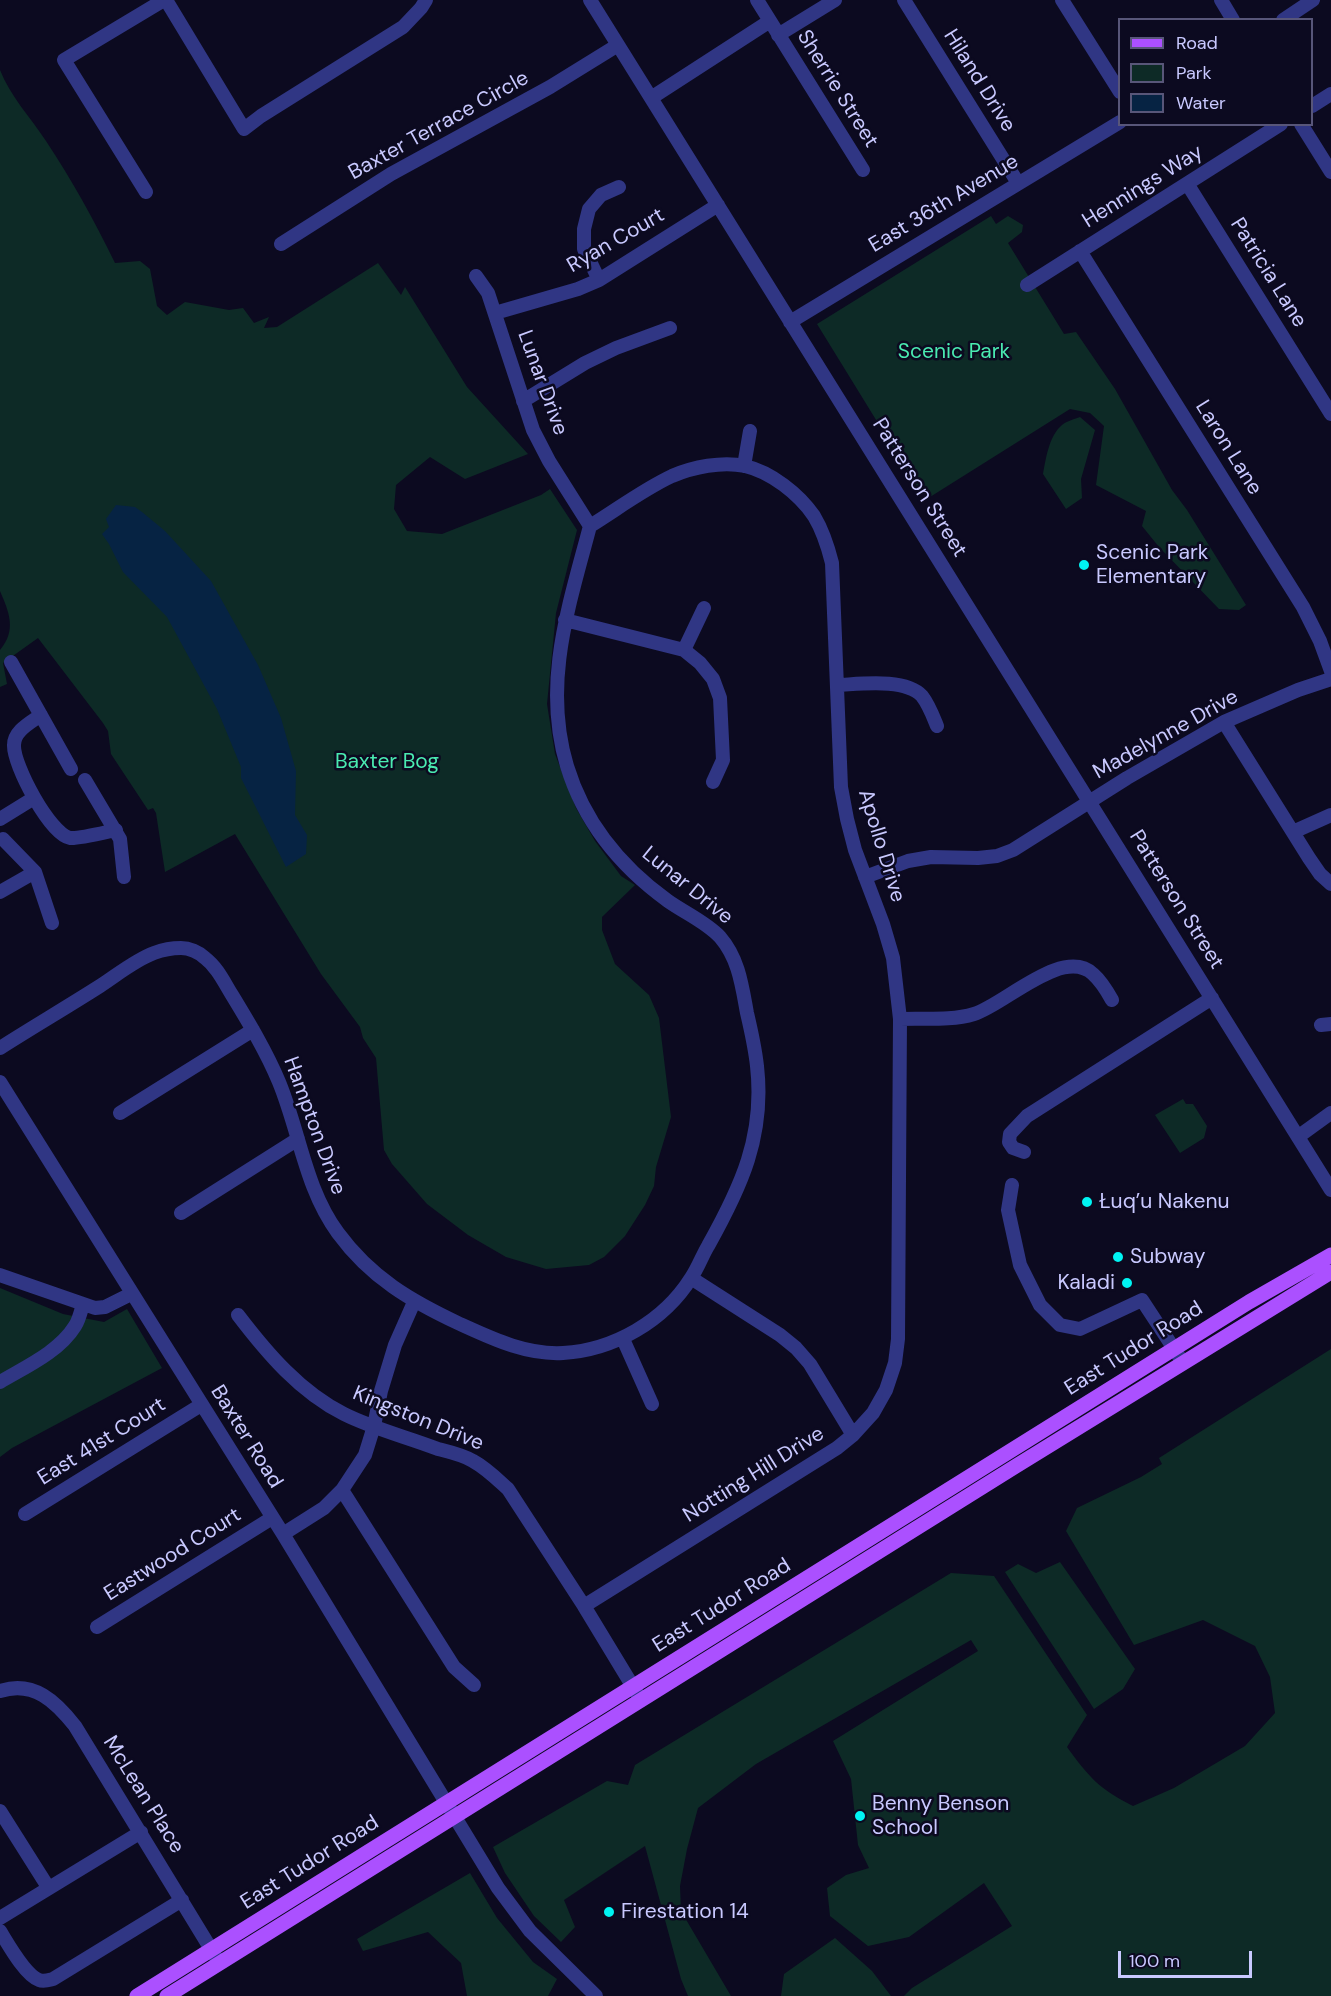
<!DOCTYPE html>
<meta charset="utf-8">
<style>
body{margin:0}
#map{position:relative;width:1331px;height:1996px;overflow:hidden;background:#0c0a20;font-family:"DM Sans",sans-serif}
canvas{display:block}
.legend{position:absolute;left:1118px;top:18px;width:195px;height:108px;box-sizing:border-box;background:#0c0a20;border:2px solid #585679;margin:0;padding:8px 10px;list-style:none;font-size:18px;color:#c9c9ff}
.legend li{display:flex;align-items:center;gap:12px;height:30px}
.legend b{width:30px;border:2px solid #585679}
.scale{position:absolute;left:1118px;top:1951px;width:134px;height:27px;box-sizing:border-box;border:3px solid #c9c9ff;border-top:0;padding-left:8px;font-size:18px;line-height:21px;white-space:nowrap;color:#c9c9ff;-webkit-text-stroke:4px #0c0a20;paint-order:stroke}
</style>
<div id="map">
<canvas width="1331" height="1996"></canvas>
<ul class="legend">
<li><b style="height:8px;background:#ab50ff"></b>Road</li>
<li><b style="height:16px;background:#0d2a26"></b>Park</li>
<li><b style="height:16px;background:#062343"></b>Water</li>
</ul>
<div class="scale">100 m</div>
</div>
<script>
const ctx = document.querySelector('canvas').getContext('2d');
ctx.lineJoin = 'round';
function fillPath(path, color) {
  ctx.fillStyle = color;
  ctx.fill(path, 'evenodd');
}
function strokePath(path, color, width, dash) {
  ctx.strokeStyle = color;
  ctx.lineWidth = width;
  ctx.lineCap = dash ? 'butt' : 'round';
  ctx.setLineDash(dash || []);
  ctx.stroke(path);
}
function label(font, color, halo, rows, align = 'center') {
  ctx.font = font + ' "DM Sans",sans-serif';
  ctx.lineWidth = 5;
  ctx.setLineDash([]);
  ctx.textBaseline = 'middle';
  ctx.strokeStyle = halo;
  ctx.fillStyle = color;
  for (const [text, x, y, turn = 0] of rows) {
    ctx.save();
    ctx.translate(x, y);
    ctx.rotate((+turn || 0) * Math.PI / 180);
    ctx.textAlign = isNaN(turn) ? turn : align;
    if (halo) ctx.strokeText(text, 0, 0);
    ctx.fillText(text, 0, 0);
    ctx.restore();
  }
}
fillPath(new Path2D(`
 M0 70C10 96 31 118 46 141 72 180 94 220 115 263L140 261 150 269 157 306 167 315 185 302 229 310 243 308 254 323 269 317 264 328 277 327 378 263 401 295 405 287 467 387 528 454 465 479 430 457 396 485 394 509 407 531 442 534 541 495 550 489 577 530 556 613 547 704 555 754 576 808 595 841 621 876 635 885 602 917V930L615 964 649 995 659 1018 671 1117 656 1167 654 1186 645 1205 625 1236 604 1257 589 1265 546 1269 506 1257 468 1235 427 1204 392 1164 384 1150 376 1058 363 1038 360 1027 321 974 235 834 165 872 156 813 153 808 148 810 111 754 108 731 103 723 38 638 3 663 7 684 0 687V650C17 630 9 612 0 591Z
 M991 216 996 224 1008 216 1023 225 1022 232 1008 243 1064 334 1076 332 1115 389 1172 490 1187 510 1246 605 1239 610 1219 609 1159 547 1142 526 1146 511 1096 485 1104 426 1090 413 1070 409 930 497 927 496 920 486 918 488 817 324Z
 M1080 417 1095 430 1081 479 1082 498 1066 509 1043 474C1046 458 1049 436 1062 425 1067 421 1075 419 1080 417Z
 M1183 1099 1186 1104H1193L1207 1126 1204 1138 1180 1153 1155 1115Z
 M0 1288 63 1314 104 1322 127 1309 162 1368 12 1448 0 1457Z
 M1331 1349V1996H904L912 1988 1012 1926 984 1883 909 1937 868 1946 830 1916 827 1888 846 1875 869 1868 858 1845 851 1779 833 1741 978 1651 971 1640 756 1764 698 1808 687 1849 680 1886 681 1911 731 1996H688L681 1979 645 1846 564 1900 575 1927 561 1942 534 1916 505 1873 493 1847 607 1781 628 1785 635 1765 951 1573 994 1576 1087 1715 1067 1747C1089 1777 1099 1789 1133 1806L1174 1788 1245 1746 1275 1713 1270 1677 1255 1646 1203 1620 1134 1645 1066 1531 1077 1508 1141 1477 1162 1464 1159 1458Z
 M1060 1562 1135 1669 1123 1689 1094 1709 1005 1572 1018 1564 1036 1573Z
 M470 1873 497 1918 533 1962 557 1979 548 1996H467L461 1963 428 1932 363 1951 357 1939Z
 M835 1938 872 1971 891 1996H781L784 1974Z`), '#0d2a26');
fillPath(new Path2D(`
 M116 505 135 507 142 512 165 531 211 581 258 665 281 718 296 771 295 815 307 835 306 854 286 867 241 778V767L217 709 167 617 123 572 109 544 102 534 109 527 106 519Z`), '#062343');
strokePath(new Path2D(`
 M166 0 244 129 261 116 403 27 421 8 426 0
 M590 0 1331 1190
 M757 0 863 170
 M904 0 1018 183
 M1062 0 1120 92
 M1221 0 1233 20
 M1283 20 1313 0
 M778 35 835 0
 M651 98 770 21
 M1312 106 1331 94
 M1301 124 1331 172
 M1188 185 1331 414
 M146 192 64 60 164 0
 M281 244 391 174 550 87 618 45
 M1080 251 1303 607 1320 641 1331 671
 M599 280 584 249V229L589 209 601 195 619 187
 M1027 285 1281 124
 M495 313 578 289 599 280 718 205
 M790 322 1120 122
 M523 401 585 363 616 348 670 328
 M744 466 750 431
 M565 620 684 650 700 663 713 679 720 698 723 760 713 782
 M684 650 704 608
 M11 662 71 769
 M838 685C861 684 905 678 922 696 929 705 933 716 937 726
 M41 715C30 723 14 731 14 745 13 765 50 834 70 838 79 839 106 832 116 830
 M1224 722 1309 858 1320 874 1331 884
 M85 780 120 839 124 877
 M0 819 34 798
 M1293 832 1331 815
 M3 839 35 872 52 923
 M865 877 908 861 931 857 978 858 997 856 1013 850 1127 778 1224 722 1298 690 1331 679
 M0 892 35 872
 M900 1019C924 1018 951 1021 974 1014 1004 1005 1063 946 1093 974 1101 981 1107 991 1112 1000
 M1321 1025 1331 1024
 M0 1048C33 1027 67 1007 100 986 117 975 135 960 154 953 162 950 172 948 181 948 189 948 199 952 205 958 217 967 224 982 232 995 249 1023 266 1051 279 1082 300 1133 305 1188 338 1233 371 1278 411 1301 460 1324 493 1339 526 1355 563 1353 614 1350 664 1321 691 1278 698 1268 702 1256 708 1246 741 1187 765 1136 757 1066 755 1048 751 1030 747 1013 742 986 739 959 720 937 706 922 685 913 668 901 621 867 584 822 567 766 542 683 569 606 590 526L549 461 533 430 488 293 476 276
 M0 1082 283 1534 498 1888 530 1931 596 1996
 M120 1113 253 1030
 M1299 1136 1331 1113
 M1024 1152 1013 1148 1009 1142 1010 1134 1027 1116 1212 998
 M1012 1185 1008 1210 1020 1265 1040 1305 1060 1325 1080 1329 1142 1300 1180 1358
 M181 1213 298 1139
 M0 1275 95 1308 105 1307 131 1294
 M691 1278 780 1335 796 1348 810 1364 853 1435
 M238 1315C267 1353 300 1392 344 1414 374 1429 407 1437 438 1449 450 1452 463 1455 473 1461 486 1468 497 1479 508 1489L584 1606 641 1700
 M623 1339 652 1404
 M0 1382C25 1367 59 1352 75 1326 79 1320 81 1311 83 1304
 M342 1490 454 1667 474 1685
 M25 1514 201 1405
 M283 1534 324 1508 342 1490 365 1455 374 1426 381 1391 395 1345 414 1302
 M584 1606 837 1448 853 1435 873 1413 886 1390 895 1363 898 1339 900 1019 893 958 883 924 855 850 847 819 841 787 832 563C828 547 823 531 814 516 799 494 771 472 745 466 722 461 693 467 672 476 644 489 616 510 590 526
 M97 1627 272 1518
 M0 1691C34 1680 56 1702 75 1726L217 1959
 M0 1811 48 1887
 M0 1918 141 1832
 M0 1931C8 1944 25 1975 39 1980 44 1982 49 1980 53 1979L182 1900`), '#303684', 14);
strokePath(new Path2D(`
 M137 1996 1249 1302 1331 1255
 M167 1996 1016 1466 1331 1272`), '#ab50ff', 15);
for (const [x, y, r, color] of [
 [1084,565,6,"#00f4f3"],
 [1087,1202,6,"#00f4f3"],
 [1118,1257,6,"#00f4f3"],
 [1127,1283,6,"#00f4f3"],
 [860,1816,6,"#00f4f3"],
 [609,1912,6,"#00f4f3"]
]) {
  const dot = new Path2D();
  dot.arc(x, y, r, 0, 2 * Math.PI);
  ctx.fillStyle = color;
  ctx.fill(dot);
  strokePath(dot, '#0c0a20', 2);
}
label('21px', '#c9c9ff', '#0c0a20', [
 ["Hiland Drive",979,81,58],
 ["Sherrie Street",837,89,58],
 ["Baxter Terrace Circle",439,126,-29],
 ["Hennings Way",1143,187,-32],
 ["East 36th Avenue",944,204,-31],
 ["Ryan Court",616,241,-30],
 ["Patricia Lane",1268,273,58],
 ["Lunar Drive",542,383,70],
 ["Laron Lane",1228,448,58],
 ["Patterson Street",919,488,58],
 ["Madelynne Drive",1166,735,-29],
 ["Apollo Drive",881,846,73],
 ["Lunar Drive",687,886,39],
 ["Patterson Street",1176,900,58],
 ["Hampton Drive",314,1126,70],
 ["East Tudor Road",1134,1349,-32],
 ["Kingston Drive",418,1419,22],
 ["Baxter Road",246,1437,58],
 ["East 41st Court",102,1442,-32],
 ["Notting Hill Drive",754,1475,-32],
 ["Eastwood Court",173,1555,-32],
 ["East Tudor Road",722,1606,-32],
 ["McLean Place",143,1795,58],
 ["East Tudor Road",310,1863,-32]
]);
label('21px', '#4aeab1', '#0c0a20', [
 ["Scenic Park",954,352],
 ["Baxter Bog",387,762]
]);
label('21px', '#c9c9ff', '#0c0a20', [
 ["Scenic Park",1096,553],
 ["Elementary",1096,577],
 ["Łuq’u Nakenu",1099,1202],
 ["Subway",1130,1257],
 ["Kaladi",1115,1283,"right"],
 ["Benny Benson",872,1804],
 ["School",872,1828],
 ["Firestation 14",621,1912]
], 'left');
</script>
